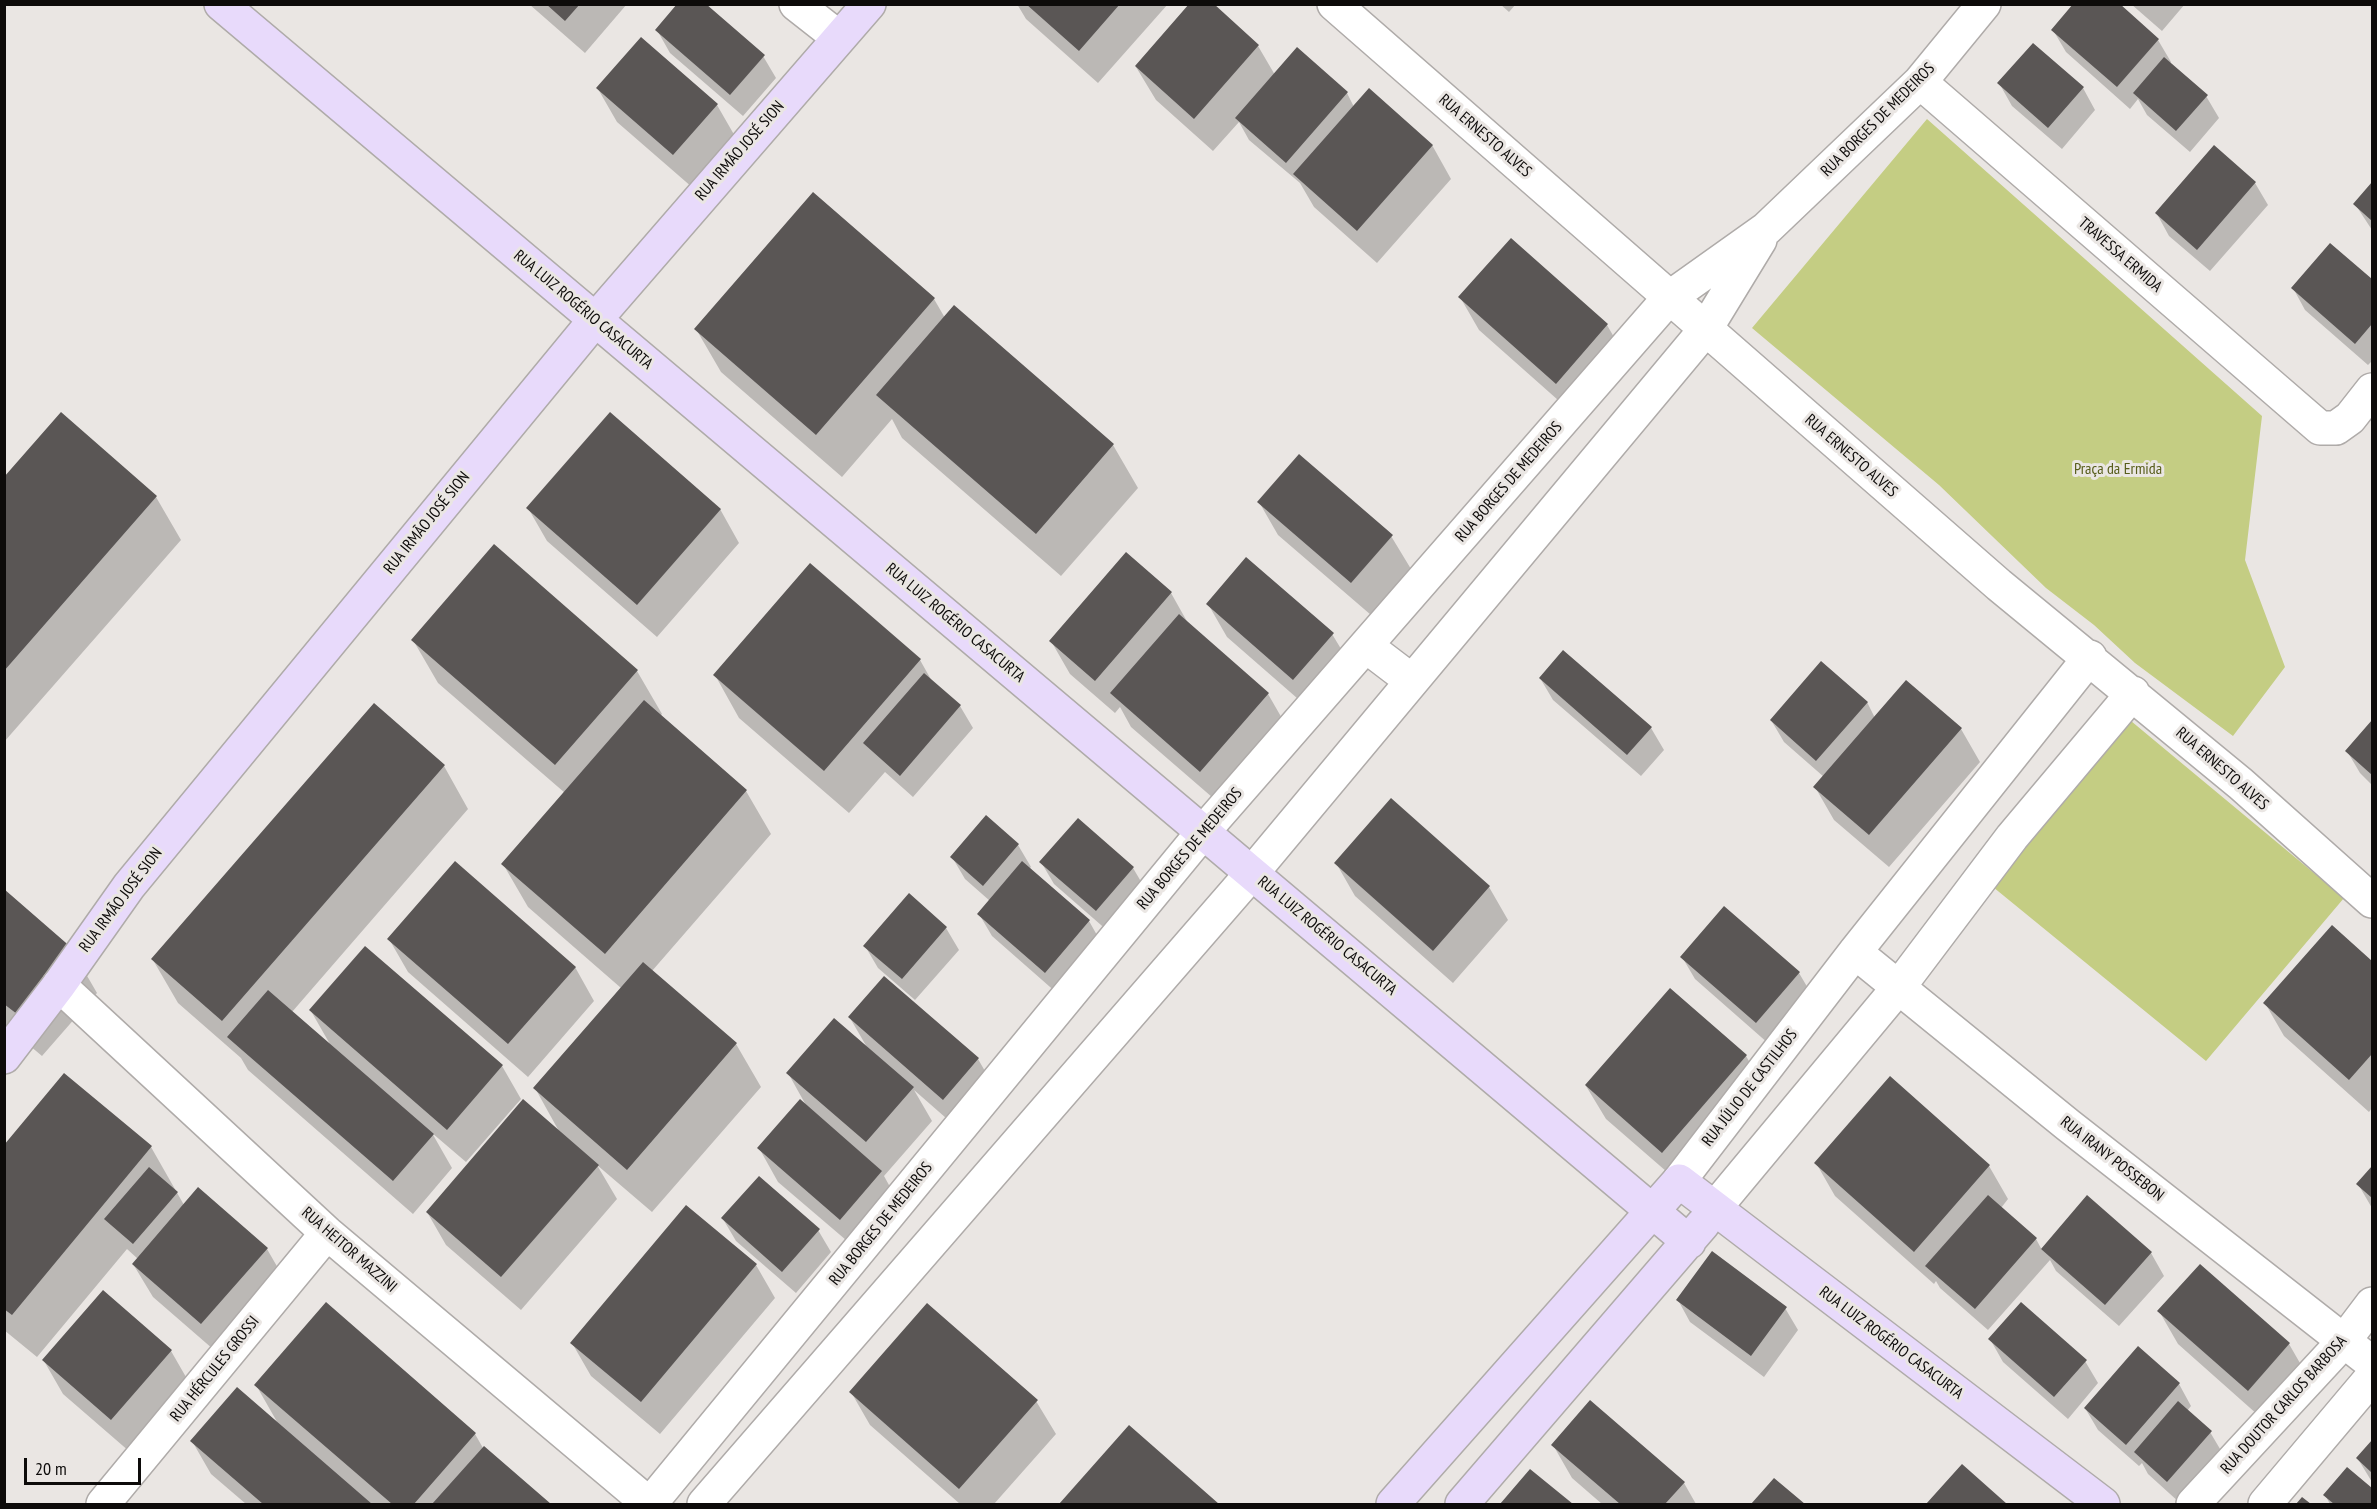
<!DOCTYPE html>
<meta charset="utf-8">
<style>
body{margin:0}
#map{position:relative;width:2377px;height:1509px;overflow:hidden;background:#eae6e3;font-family:"PT Sans Narrow",sans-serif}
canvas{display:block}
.frame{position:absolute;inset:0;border:6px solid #0d0b0a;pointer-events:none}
.scale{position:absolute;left:24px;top:1458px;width:117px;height:27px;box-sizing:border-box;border:3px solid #0d0b0a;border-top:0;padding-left:8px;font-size:18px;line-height:21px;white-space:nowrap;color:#0d0b0a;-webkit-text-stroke:4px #eae6e3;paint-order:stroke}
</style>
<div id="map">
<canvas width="2377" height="1509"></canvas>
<div class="frame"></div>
<div class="scale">20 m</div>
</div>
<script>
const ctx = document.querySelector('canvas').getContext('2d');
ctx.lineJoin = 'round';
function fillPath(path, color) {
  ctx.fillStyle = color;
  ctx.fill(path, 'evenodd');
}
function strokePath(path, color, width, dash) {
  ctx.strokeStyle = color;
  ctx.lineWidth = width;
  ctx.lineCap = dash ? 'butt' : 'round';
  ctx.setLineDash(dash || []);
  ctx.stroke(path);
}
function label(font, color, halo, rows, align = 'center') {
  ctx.font = font + ' "PT Sans Narrow",sans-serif';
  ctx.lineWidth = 6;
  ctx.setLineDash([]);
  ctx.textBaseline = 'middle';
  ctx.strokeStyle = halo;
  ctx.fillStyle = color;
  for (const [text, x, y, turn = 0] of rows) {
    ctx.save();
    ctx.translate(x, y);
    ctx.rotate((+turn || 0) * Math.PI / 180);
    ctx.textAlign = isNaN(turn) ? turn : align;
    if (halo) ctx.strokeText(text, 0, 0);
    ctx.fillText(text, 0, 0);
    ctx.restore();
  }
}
fillPath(new Path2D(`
 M1927 119 2262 416 2245 560 2285 667 2233 736 2135 663 2094 625 2046 588 1939 485 1752 328Z
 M2131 721 2344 898 2206 1061 1993 887Z`), '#c4cd83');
fillPath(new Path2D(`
 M529 4H627L585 53Z
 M1017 4H1168L1098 83 1026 19Z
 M1500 4H1516L1509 12Z
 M2131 4H2185L2162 31Z
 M657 30 763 56 776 78 743 116 670 53Z
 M2053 30 2158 40 2171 62 2170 64 2206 96 2219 118 2190 152 2147 115 2138 99 2130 109 2066 52Z
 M1258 46 1275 75 1347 93 1354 107 1432 145 1451 179 1377 263 1314 207 1300 183 1249 140 1239 122 1213 151 1156 100 1136 67Z
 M1999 83 2083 88 2095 110 2062 149 2012 106Z
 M598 89 717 105 736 138 693 188 617 122Z
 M2255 183 2268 205 2210 271 2169 236 2157 214Z
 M2372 184V230L2355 204Z
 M1511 240 1607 325 1626 358 1576 416 1479 330 1460 297Z
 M2330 245 2372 281V361L2368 365 2305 310 2293 288Z
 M934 299 945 318 1113 445 1138 488 1061 576 902 438 892 419 842 477 721 372 696 329Z
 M4 479 156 497 181 540 4 742Z
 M1259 502 1391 536 1411 569 1371 615 1278 535Z
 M528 508 720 509 739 543 657 637 547 541Z
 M1126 555 1171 593 1189 625 1268 694 1287 727 1220 804 1131 727 1120 707 1115 713 1070 674 1051 641Z
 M1208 604 1332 634 1352 667 1313 712 1227 637Z
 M413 640 637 671 662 714 660 716 746 791 771 834 652 971 736 1044 761 1087 652 1212 597 1165 617 1199 521 1310 446 1245 427 1212 560 1133 535 1088 621 988 528 907 503 864 565 793 438 683Z
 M920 660 933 683 960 706 973 728 913 797 885 772 849 813 739 718 715 675Z
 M1540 678 1651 728 1664 750 1641 776 1553 700Z
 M1867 702 1875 718 1961 729 1980 762 1889 867 1834 820 1815 787 1824 777 1784 742 1771 720Z
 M2372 722V785L2360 773 2347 751Z
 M444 766 468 809 292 1012 331 1046 311 1011 502 1066 521 1099 466 1162 432 1133 452 1168 413 1214 248 1070 241 1058 178 1003 153 960Z
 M1391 800 1489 887 1508 920 1453 983 1355 896 1336 863Z
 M986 818 1018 845 1031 867 1029 869 1089 921 1102 944 1058 994 992 936 979 914 990 901 965 879 952 857Z
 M1041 862 1133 868 1146 890 1109 932 1054 884Z
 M4 891 72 950 97 993 42 1056 4 1024Z
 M2332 927 2372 963V1108L2369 1112 2284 1036 2265 1003Z
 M946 928 959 950 915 1000 878 968 865 946Z
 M389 939 575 967 594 1001 528 1077 408 972Z
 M1682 957 1799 973 1812 995 1769 1044 1695 979Z
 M1670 990 1746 1056 1765 1089 1682 1185 1606 1119 1586 1086Z
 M850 1018 978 1059 997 1092 962 1132 914 1090 932 1121 884 1176 900 1205 860 1252 778 1182 759 1148 807 1107 788 1073 868 1049Z
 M1890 1079 1989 1166 2008 1199 2001 1208 2036 1239 2042 1250 2088 1198 2151 1253 2164 1276 2119 1326 2056 1271 2050 1260 1988 1330 1940 1288 1936 1281 1934 1284 1835 1196 1816 1163Z
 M151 1147 184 1205 267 1249 286 1282 221 1356 153 1297 133 1264 138 1259 127 1249 37 1357 4 1330V1148Z
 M2372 1168V1208L2358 1184Z
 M723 1219 818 1230 831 1252 796 1293 736 1241Z
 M756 1265 775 1298 660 1434 591 1376 572 1343Z
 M1678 1300 1785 1308 1798 1330 1764 1377 1690 1322Z
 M2159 1311 2289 1344 2308 1377 2267 1423 2178 1344Z
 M1990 1339 2085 1361 2098 1383 2068 1419 2003 1362Z
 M171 1351 190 1384 130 1452 63 1394 44 1361Z
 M2179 1384 2191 1406 2187 1411 2210 1432 2223 1454 2180 1503 2148 1474 2142 1463 2139 1466 2098 1430 2085 1408Z
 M256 1385 475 1434 483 1448 549 1504H246L211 1474 192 1441 280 1427Z
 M851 1392 1036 1401 1056 1434 994 1504H960L870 1425Z
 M1129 1427 1217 1504H1061Z
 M2372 1442V1482L2358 1459Z
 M1553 1445 1684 1483 1696 1504H1602L1572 1478Z
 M1962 1466 2005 1504H1928Z
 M2348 1469 2372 1490V1504H2330L2325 1495Z
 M1530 1471 1570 1504H1502Z
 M1775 1480 1802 1504H1753Z`), '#0003');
fillPath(new Path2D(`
 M546 4H580L565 21Z
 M677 4H706L765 55 730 95 655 30Z
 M1026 4H1120L1079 51Z
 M1189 4H1214L1259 45 1194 119 1135 66Z
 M2073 4H2120L2159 39 2117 87 2051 30Z
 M641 37 718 104 673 155 596 88Z
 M2033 43 2084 87 2048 128 1997 83Z
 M1297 47 1348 92 1286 163 1235 118Z
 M2164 57 2208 95 2176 131 2133 93Z
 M1369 88 1433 145 1357 231 1293 174Z
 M2214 145 2256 182 2197 250 2155 213Z
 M2372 182V221L2353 204Z
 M813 192 935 298 816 435 694 329Z
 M1511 238 1608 324 1556 384 1458 297Z
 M2330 243 2372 279V324L2355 344 2291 288Z
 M954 305 1114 444 1036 534 876 395Z
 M61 412 157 496 4 671V477Z
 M610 412 721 509 637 605 526 508Z
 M1299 454 1393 535 1351 583 1257 502Z
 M494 544 638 670 555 765 411 640Z
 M1126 552 1172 592 1095 681 1049 641Z
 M1246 557 1334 633 1293 680 1206 604Z
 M810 563 921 659 824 771 713 675Z
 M1179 614 1269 693 1200 772 1110 693Z
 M1563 650 1652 727 1627 755 1539 678Z
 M1821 661 1868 702 1816 761 1770 720Z
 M924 673 961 705 900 776 863 743Z
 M1906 680 1962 728 1869 835 1813 787Z
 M644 700 747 790 605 954 501 864Z
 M374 703 445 765 222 1021 151 959Z
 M2372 720V775L2345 751Z
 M1391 798 1490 886 1433 951 1334 863Z
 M986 815 1019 844 983 886 950 857Z
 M1078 818 1134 867 1096 911 1039 862Z
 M455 861 576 967 508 1044 387 939Z
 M1022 861 1090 920 1045 973 977 914Z
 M4 889 73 949 17 1014 4 1004Z
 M909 893 947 927 902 979 863 946Z
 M1724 906 1800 972 1756 1023 1680 957Z
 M2332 925 2372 961V1054L2349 1080 2263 1003Z
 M365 946 503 1065 447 1130 309 1010Z
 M643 962 737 1043 627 1170 533 1088Z
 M884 976 979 1058 943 1100 848 1017Z
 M1670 988 1747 1055 1662 1153 1585 1085Z
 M268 990 434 1134 393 1181 227 1037Z
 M834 1018 914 1087 866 1142 786 1073Z
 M64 1073 152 1146 12 1315 4 1309V1145Z
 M1890 1076 1990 1165 1914 1252 1814 1163Z
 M523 1099 599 1165 501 1277 426 1212Z
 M800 1099 882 1171 840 1220 757 1148Z
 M2372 1166V1198L2356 1184Z
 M149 1167 178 1192 133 1244 104 1219Z
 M759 1176 820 1229 782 1272 721 1218Z
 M198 1187 268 1248 201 1324 132 1264Z
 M1988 1195 2037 1238 1975 1309 1925 1266Z
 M2087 1195 2152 1252 2105 1305 2041 1249Z
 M686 1205 757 1264 641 1402 570 1343Z
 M1712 1251 1787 1307 1751 1356 1676 1300Z
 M2200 1264 2290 1343 2248 1391 2157 1311Z
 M103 1290 172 1350 111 1420 42 1360Z
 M326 1302 476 1433 414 1504H392L254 1385Z
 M2021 1302 2087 1360 2054 1397 1988 1339Z
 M927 1303 1038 1400 959 1489 849 1392Z
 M2138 1346 2180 1383 2126 1445 2084 1408Z
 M237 1387 372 1504H263L190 1441Z
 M1590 1400 1685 1482 1665 1504H1620L1551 1445Z
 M2178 1401 2212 1431 2167 1482 2134 1452Z
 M1129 1425 1219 1504H1059Z
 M2372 1440V1473L2356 1458Z
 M484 1446 551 1504H432Z
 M1962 1464 2007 1504H1926Z
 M2347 1467 2372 1488V1504H2334L2323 1495Z
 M1530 1469 1573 1504H1500Z
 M1774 1478 1805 1504H1751Z
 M2302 1497 2311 1504H2296Z`), '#5a5655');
const street = new Path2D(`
 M796 4 838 37
 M1334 4 1999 585 2241 784 2372 901
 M1920 82 2320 428H2336L2350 418 2372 390
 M1366 646 1412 681
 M1855 952 2068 1125 2372 1363
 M59 985 327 1233 649 1504
 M1679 1181 1855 952 2090 657
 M1714 1209 1898 988 2012 837 2133 693
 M103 1504 327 1233
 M650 1504 1203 832 1669 298 1766 229 1920 82 1984 4
 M704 1504 1252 873 1705 330 1760 240
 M2193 1504 2344 1341 2372 1304
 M2265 1504 2372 1377`);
const secondary = new Path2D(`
 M221 4 1689 1242
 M4 1057 59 985 129 886 595 320 869 4
 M1393 1504 1679 1181 2103 1504
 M1462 1504 1703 1224`);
strokePath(street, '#afaba9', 36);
strokePath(secondary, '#afaba9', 36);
strokePath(street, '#fff', 33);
strokePath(secondary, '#e8dafb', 33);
label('16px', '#0d0b0a', '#eae6e3', [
 ["RUA BORGES DE MEDEIROS",1878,120,-45],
 ["RUA ERNESTO ALVES",1485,136,41],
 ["RUA IRMÃO JOSÉ SION",740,151,-49],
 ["TRAVESSA ERMIDA",2120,255,41],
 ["RUA LUIZ ROGÉRIO CASACURTA",583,310,40],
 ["RUA ERNESTO ALVES",1851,456,41],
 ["RUA BORGES DE MEDEIROS",1509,482,-49],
 ["RUA IRMÃO JOSÉ SION",427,523,-51],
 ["RUA LUIZ ROGÉRIO CASACURTA",955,623,40],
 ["RUA ERNESTO ALVES",2222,769,41],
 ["RUA BORGES DE MEDEIROS",1190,849,-50],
 ["RUA IRMÃO JOSÉ SION",121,900,-53],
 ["RUA LUIZ ROGÉRIO CASACURTA",1327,936,40],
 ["RUA JÚLIO DE CASTILHOS",1750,1088,-52],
 ["RUA IRANY POSSEBON",2112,1159,38],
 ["RUA BORGES DE MEDEIROS",881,1224,-51],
 ["RUA HEITOR MAZZINI",349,1250,41],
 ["RUA LUIZ ROGÉRIO CASACURTA",1891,1343,37],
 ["RUA HÉRCULES GROSSI",215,1369,-51],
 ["RUA DOUTOR CARLOS BARBOSA",2284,1405,-48]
]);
label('16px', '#575d1b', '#eae6e3', [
 ["Praça da Ermida",2118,469]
]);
</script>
